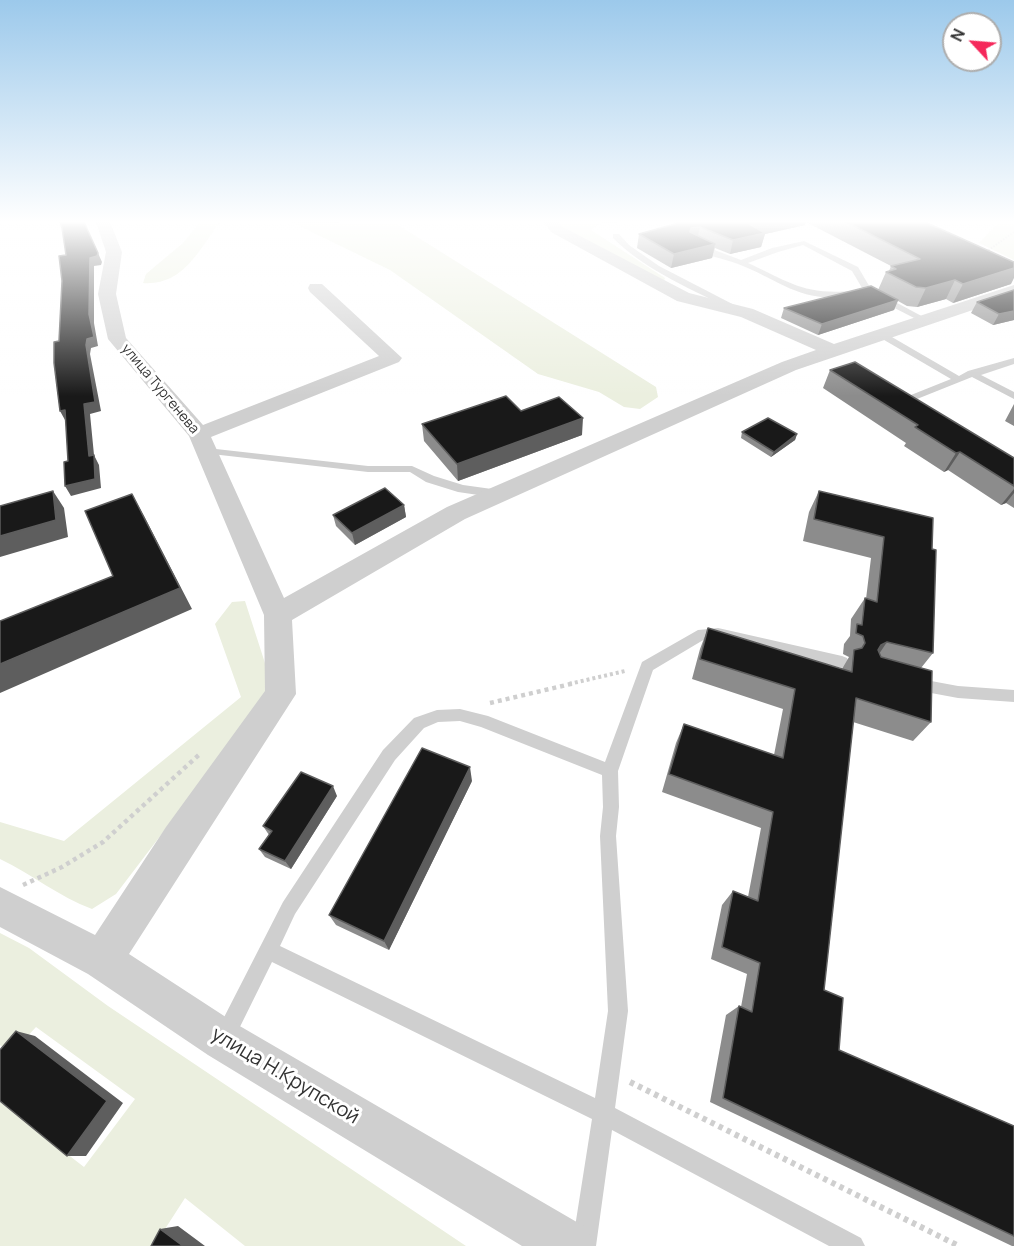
<!DOCTYPE html>
<meta charset="utf-8">
<style>
body{margin:0}
#map{position:relative;width:1014px;height:1246px;overflow:hidden;background:#fff;font-family:Manrope,sans-serif}
canvas{display:block}
.north{position:absolute;left:942px;top:12px;width:60px;height:60px;box-sizing:border-box;background:#fff;border:2px solid #adadad;border-radius:50%;rotate:296deg;font-size:16px;font-weight:700;line-height:24px;text-align:center;color:#323232}
.north::after{content:'';display:block;margin:auto;width:21px;height:27px;background:#f5285b;clip-path:polygon(50% 0,100% 100%,50% 72%,0 100%)}
</style>
<div id="map">
<canvas width="1014" height="1246"></canvas>
<div class="north">N</div>
</div>
<script>
const ctx = document.querySelector('canvas').getContext('2d');
ctx.lineJoin = 'round';
function fillPath(path, color) {
  ctx.fillStyle = color;
  ctx.fill(path, 'evenodd');
}
function strokePath(path, color, width, dash) {
  ctx.strokeStyle = color;
  ctx.lineWidth = width;
  ctx.lineCap = dash ? 'butt' : 'round';
  ctx.setLineDash(dash || []);
  ctx.stroke(path);
}
function label(font, color, halo, rows, align = 'center') {
  ctx.font = font + ' Manrope,sans-serif';
  ctx.lineWidth = 6;
  ctx.setLineDash([]);
  ctx.textBaseline = 'middle';
  ctx.strokeStyle = halo;
  ctx.fillStyle = color;
  for (const [text, x, y, turn = 0] of rows) {
    ctx.save();
    ctx.translate(x, y);
    ctx.rotate((+turn || 0) * Math.PI / 180);
    ctx.textAlign = isNaN(turn) ? turn : align;
    if (halo) ctx.strokeText(text, 0, 0);
    ctx.fillText(text, 0, 0);
    ctx.restore();
  }
}
fillPath(new Path2D(`
 M200 222H220C199 250 183 286 143 283L146 274 183 243Z
 M291 222 395 223 656 387 658 397 640 409 624 407 599 392 538 374 390 270Z
 M558 222H637L600 223 591 230 665 278 663 284 558 227Z
 M999 222H1014V260L979 243Z
 M245 601 273 688 116 894 92 909C59 897 32 874 0 859V822L64 841 241 697 215 624 232 602Z
 M0 933 29 948 108 1006 466 1246H245L185 1198 154 1246H0V1102L84 1167 135 1099 36 1027 11 1054 0 1045Z`), '#ebefdf');
strokePath(new Path2D(`
 M986 252 1014 232`), '#cfcfcf', 2, [1.5, 1.5]);
strokePath(new Path2D(`
 M569 684 625 671`), '#cfcfcf', 4, [3, 3]);
strokePath(new Path2D(`
 M490 703 575 683
 M23 885 62 867 103 842 201 753`), '#cfcfcf', 4.5, [4, 4]);
strokePath(new Path2D(`
 M630 1082 959 1246`), '#cfcfcf', 6, [4.5, 4.5]);
fillPath(new Path2D(`
 M613 234H619L629 245 659 266 744 310 737 312C694 290 647 272 613 238Z
 M804 241 858 267 871 289 929 320 922 322 865 293 852 271 803 245 778 252 748 263C789 282 804 295 851 291H854V295C802 305 782 281 738 264 723 258 706 257 694 247L701 245 741 260 772 248Z
 M879 333H885L959 376 968 371 1014 358V364L981 375 1014 392V399L972 377 902 405H896V401L951 379 879 337Z
 M207 448 368 466H412L434 476 463 485 499 490 505 494 499 498 458 492 426 482 410 472H368L203 453V449Z
 M718 628 842 656 847 658 849 662 847 666 842 668 718 638 705 639 653 670 618 771 619 807 616 836 628 1011 615 1108 861 1238 865 1246H829L612 1130 596 1246H572L592 1119 272 962 231 1045 224 1048 217 1045 214 1038 217 1031 283 902 383 750 414 718 437 710 460 709 488 716 605 762 642 662 698 630ZM460 721 481 727 602 775 603 807 600 836 608 1011 595 1098 280 946 295 914 395 760 424 728 438 722Z
 M915 678 958 686 1014 690V702L958 698 915 690 910 688 908 684 910 680Z`), '#cfcfcf');
fillPath(new Path2D(`
 M96 222H110L122 252 116 294 126 338 203 425 379 356 310 292 308 288 310 284H322L402 358 399 362 211 437 284 598 447 507 782 362 816 350 741 317 677 301 551 232 544 222H558L561 226 689 293 753 309 834 344 1014 285V296L796 370 465 519 292 620 296 694 129 954 238 1025 587 1228 594 1246H522L208 1055 88 974 0 927V887L95 935 166 827 265 691 264 615 189 436 108 339 98 294 106 252Z`), '#cfcfcf');
fillPath(new Path2D(`
 M673 222H806L805 225 765 234 761 247 730 254 715 248 712 258 671 268 637 248 639 234 676 224Z
 M806 222H925L1011 284 953 303 946 299 917 307 907 306 898 301 894 310 818 335 781 318 784 308 878 290 886 272 889 271 891 266Z
 M1014 290V320L993 325 971 313 977 302Z
 M830 370 1014 458V508L1006 503 1001 505 948 470 944 472 904 446 906 443 823 388Z
 M1014 404V426L1005 421Z
 M521 411 582 435 458 481 424 441 422 424Z
 M742 432 797 434 795 440 771 457 741 438Z
 M819 491 932 549 933 653 921 668 931 722 913 741 853 722 824 990 839 1050 1014 1126V1246H1012L710 1102 726 1015 739 1006 741 1007 747 974 711 959 722 905 733 891 748 897 761 828 662 792 676 743 684 724 774 755 783 709 692 679 700 649 708 628 842 669 849 657 843 654 844 644 850 636 851 619 865 598 866 599 871 558 803 541 809 512Z
 M404 505 406 517 355 545 336 526 333 515Z
 M472 781 389 950 336 925 329 915Z
 M337 796 291 869 265 857 259 849 269 835 263 826Z`), '#8c8c8c');
fillPath(new Path2D(`
 M761 222H806L805 225 765 234 761 247 730 254 733 240 749 224Z
 M700 227 697 240 688 242 691 228Z
 M715 244 712 258 671 268 674 254Z
 M98 253 102 262 101 265 94 266V323L98 346 91 348 90 354 101 411 90 414 94 455 99 465 101 488 71 496 65 486 89 456 84 404 86 345 89 314 90 258Z
 M1014 268V278L1011 284 953 303 963 284Z
 M955 280 946 299 917 307 926 288Z
 M898 300 894 310 818 335 822 324Z
 M1014 311V320L993 325 999 314Z
 M65 410V420L60 411Z
 M583 418 582 435 458 481 457 464Z
 M797 434 795 440 771 457 774 452Z
 M960 452 948 470 944 472 956 453Z
 M1014 489V493L1006 503 1001 505Z
 M53 491 64 508 68 537 0 557V536Z
 M132 494 144 516 192 609 0 693V664L180 588Z
 M404 505 406 517 355 545 352 533Z
 M887 642 873 663 866 665 881 645Z
 M470 767 472 781 389 950 384 941Z
 M333 786 337 796 291 869 285 861Z
 M16 1031 35 1036 123 1103 86 1156H67Z
 M178 1226 205 1246H183L160 1229Z`), '#5e5e5e');
const building = new Path2D(`
 M60 222H84L98 253 97 256 90 258 89 314 94 337 87 339 86 345 95 402 84 404 89 456 94 455 95 479 65 486 64 462 68 461 65 410 60 411 54 363V342L59 341 62 281 59 256 66 255 62 228Z
 M682 222H761L749 224 765 233 733 240 700 227 691 228 690 232 715 244 674 254 639 234Z
 M846 222H925L1014 262V268L963 284 955 280 926 288 916 287 886 272 896 269 891 266 920 259Z
 M871 286 898 300 822 324 784 308Z
 M1014 290V311L999 314 977 302Z
 M855 362 1014 458V486L960 452 956 453 915 427 918 425 830 370Z
 M506 396 521 411 559 397 583 418 457 464 422 424Z
 M768 418 797 434 774 452 742 432Z
 M385 488 404 505 352 533 333 515Z
 M53 491 56 520 0 536V506Z
 M819 491 933 518 932 549 936 550 933 653 887 642 881 645 878 650 881 657 932 671 931 722 856 698 824 990 843 998 839 1050 1014 1126V1236L723 1098 739 1006 752 1012 760 963 722 947 733 891 758 901 773 812 669 774 684 724 783 758 795 689 700 659 708 628 852 672 854 650 862 648 865 643 863 636 856 633 857 624 862 625 865 598 877 602 884 537 814 519Z
 M132 494 180 588 0 664V621L113 576 85 511Z
 M422 748 470 767 384 941 329 915Z
 M301 772 333 786 285 861 259 849 272 831 263 826Z
 M16 1031 107 1101 67 1156 0 1101V1050Z
 M160 1229 183 1246H151Z`);
fillPath(building, '#191919');
strokePath(building, '#5e5e5e', 1.5);
const sky = ctx.createLinearGradient(0, 0, 0, 396);
sky.addColorStop(0, '#9cc9eb');
sky.addColorStop(0.56, '#fff');
sky.addColorStop(1, '#ffffff00');
ctx.fillStyle = sky;
ctx.fillRect(0, 0, 1014, 396);
label('14px', '#323232', '#fff', [
 ["улица Тургенева",160,389,50]
]);
label('20px', '#323232', '#fff', [
 ["улица Н.Крупской",285,1076,31]
]);
</script>
